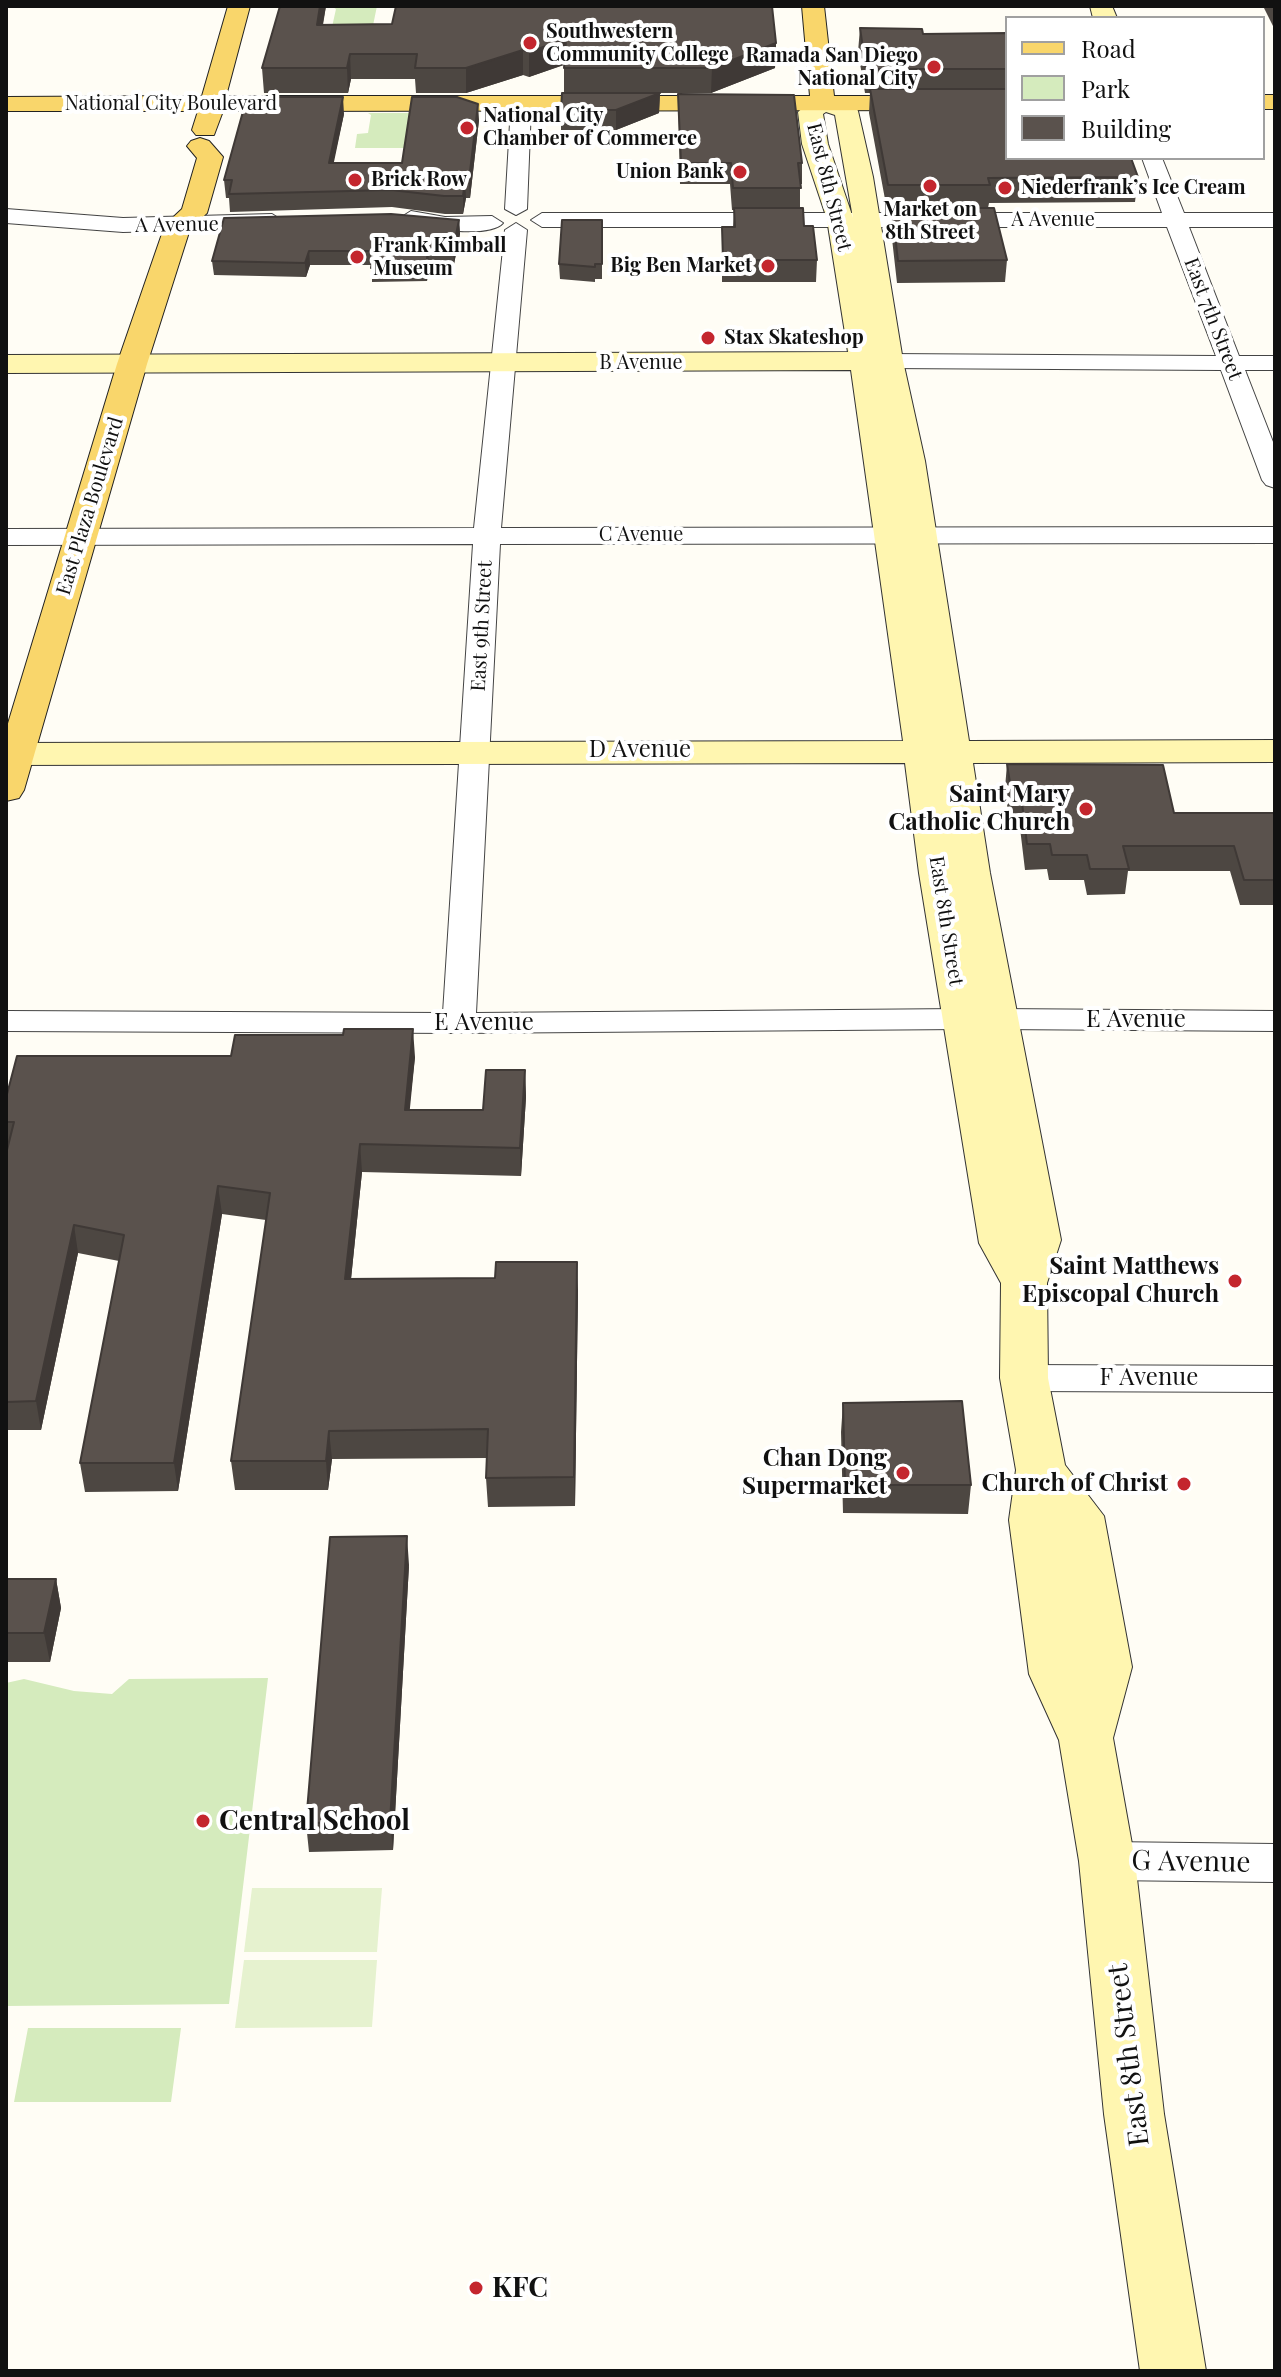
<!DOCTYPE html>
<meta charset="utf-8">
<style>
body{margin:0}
#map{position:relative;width:1281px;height:2377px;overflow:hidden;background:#fffdf5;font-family:"Playfair Display",serif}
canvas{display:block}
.frame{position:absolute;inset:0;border:8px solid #111;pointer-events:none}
.legend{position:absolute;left:1005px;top:16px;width:260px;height:144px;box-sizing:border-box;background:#fff;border:2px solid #a0a0a0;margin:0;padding:10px 14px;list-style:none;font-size:24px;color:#111}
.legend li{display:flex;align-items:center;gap:16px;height:40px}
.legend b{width:40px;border:2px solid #a0a0a0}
</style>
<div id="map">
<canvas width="1281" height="2377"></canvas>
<div class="frame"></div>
<ul class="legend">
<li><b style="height:10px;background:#f9d66b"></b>Road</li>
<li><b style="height:22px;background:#d5ebbd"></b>Park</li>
<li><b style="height:22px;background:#5a524d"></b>Building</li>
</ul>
</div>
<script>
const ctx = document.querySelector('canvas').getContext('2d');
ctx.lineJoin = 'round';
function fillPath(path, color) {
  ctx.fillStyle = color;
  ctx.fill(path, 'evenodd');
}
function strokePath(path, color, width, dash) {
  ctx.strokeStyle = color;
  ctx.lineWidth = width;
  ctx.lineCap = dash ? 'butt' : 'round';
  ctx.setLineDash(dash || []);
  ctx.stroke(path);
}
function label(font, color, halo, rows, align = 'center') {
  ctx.font = font + ' "Playfair Display",serif';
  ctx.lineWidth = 8;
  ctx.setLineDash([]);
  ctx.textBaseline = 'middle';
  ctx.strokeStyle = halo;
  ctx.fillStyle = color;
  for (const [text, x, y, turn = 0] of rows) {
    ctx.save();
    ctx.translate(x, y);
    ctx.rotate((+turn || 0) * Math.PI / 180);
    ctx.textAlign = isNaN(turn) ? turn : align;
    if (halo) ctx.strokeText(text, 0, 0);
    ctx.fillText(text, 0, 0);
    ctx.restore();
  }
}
fillPath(new Path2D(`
 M331 6H377L369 45H328L336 9Z
 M368 113H413L407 148H355L357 134 368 133 371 115Z
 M268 1678 229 2004 6 2006V1683L24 1679 74 1691 112 1694 129 1679Z
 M28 2028H181L171 2102H14Z`), '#d5ebbd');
fillPath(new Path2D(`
 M252 1888H382L377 1952H244Z
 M244 1960H377L372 2027 235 2028Z`), '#e6f2cf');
const street = new Path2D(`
 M521 100 531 106 527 209 516 215 505 209 511 106Z
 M1142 158H1162L1184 213H1275V227H1189L1239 356H1275V370H1245L1275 447V488L1266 485 1262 480 1221 370 888 368 880 366 876 361 880 356 888 354 1216 356 1167 227H542L531 220 542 213H1162Z
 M6 209 123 218 272 214 283 221 272 228 123 232 6 223Z
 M411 211 445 217 492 216 503 223C489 239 423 228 403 223L400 218Z
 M516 223 527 230 501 528 1275 527V543L500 544 476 1013 961 1009 973 1012 978 1019 973 1026 961 1029 459 1033 6 1031V1011L443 1013 473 544 6 545V529L474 528 505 230Z
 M997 1009 1275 1011V1031L997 1029 985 1026 980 1019 985 1012Z
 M1024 1365 1275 1366V1392L1024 1391 1010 1387 1005 1378 1010 1369Z
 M1107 1842 1275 1844V1882L1107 1880 1091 1874 1084 1861 1091 1848Z`);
const secondary = new Path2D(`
 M1090 6H1112L1117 18H1093Z
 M823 96 855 106 858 111 873 177 903 361 925 461 969 741 1275 740V762L973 763 990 873 1061 1240 1047 1283 1048 1378 1065 1465 1104 1516 1132 1667 1113 1738 1135 1861 1164 2114 1206 2371H1140L1104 2114 1079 1861 1059 1740 1029 1674 1009 1520 1016 1470 1000 1378 1001 1283 979 1243 919 873 905 763 6 765V743L903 741 851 370 6 373V355L848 352 827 219 802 144 798 112 814 98ZM826 112 835 115 853 218 828 144 823 114Z`);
const primary = new Path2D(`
 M228 6H250L226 96H810L802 6H824L834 96H1007V110L223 111 214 135H196L192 130 198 111H6V97L202 96Z
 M1263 95H1275V109H1263Z
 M200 138 209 141 223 157 207 213 190 229 147 364 24 790 19 798 6 801V730L117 364 165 225 182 209 197 158 187 146 191 141Z`);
strokePath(street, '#444', 2);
strokePath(secondary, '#333', 2);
strokePath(primary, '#222', 2);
fillPath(street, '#fff');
fillPath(secondary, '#fff6b0');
fillPath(primary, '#f9d66b');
fillPath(new Path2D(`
 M326 6 323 25 776 43 775 68 711 93H660L659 113 616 130H561V110L564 93V65L529 77 523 75 466 93H416L415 79H351L348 93H264L262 68Z
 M1263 6H1275V30Z
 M860 28 923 34 1007 33V158L1138 177 1135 202 989 203 988 208 1007 260 1005 282 897 283 891 230 892 210H887L869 113 870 93H865L858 52Z
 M678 94 802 163V184H800V208L804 226 817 260 816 282H722V227H733L734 210H732L730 184H680Z
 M344 114 333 163H402L479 120 470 198H466L463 214H445L392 207 230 212 229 198H226L224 180Z
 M459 220 460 234 454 264H429L427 281 372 282V265H310L306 277 214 275 212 261Z
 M602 220V279H595V282L560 279 559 264Z
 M1007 764 1174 813H1275V905H1240L1230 871H1128L1125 894 1087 895 1084 880H1049L1047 869 1025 870 1020 828H1010L1005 788Z
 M415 1057 409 1110H483L525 1070 526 1097 521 1176 362 1172 351 1279 578 1290 575 1506 488 1507 486 1478 487 1458 332 1459 328 1490H235L231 1461 266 1220 222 1214 178 1491 85 1492 80 1463 119 1261 78 1253 41 1430H6V1098Z
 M843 1403 971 1485 968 1514 843 1513 841 1432Z
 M409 1565 393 1850 309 1852 306 1823Z
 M6 1579H56L61 1608 50 1662H6Z`), '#4d4742');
fillPath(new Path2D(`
 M320 6H326L318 49 317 25Z
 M566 39V64L529 77V52Z
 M776 43 775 68 711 93 712 68Z
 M523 50V75L466 93V68Z
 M350 54 351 79 348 93 347 68Z
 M660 93 659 113 616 130V110Z
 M343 97 344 114 330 181 329 163Z
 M478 104 479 120 470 198 469 180Z
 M465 180 466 198 463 214V196Z
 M459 220 460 234 454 264 453 250Z
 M428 250 429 264 427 281 426 268Z
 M309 251 310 265 306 277 305 263Z
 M413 1029 415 1057 407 1138 405 1110Z
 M525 1070 526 1097 521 1176 520 1148Z
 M360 1144 362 1172 348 1308 345 1279Z
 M218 1186 222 1214 178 1491 174 1463Z
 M74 1225 78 1253 41 1430 36 1401Z
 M577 1262 578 1290 575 1506 574 1477Z
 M329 1431 332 1459 328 1490 326 1461Z
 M407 1536 409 1565 393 1850 390 1822Z
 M56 1579 61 1608 50 1662 44 1633Z`), '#3f3936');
const building = new Path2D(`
 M280 6H320L317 25 392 24 396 6H772L776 43 712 68H564L566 39 529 52 523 50 466 68H415L417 54H350L347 68H262Z
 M860 28 922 29 923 34 1007 33V69H866Z
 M870 89H1007V158H1131L1138 177 988 178 990 185H888Z
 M562 93H660L616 110H561Z
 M678 94 794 95 802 163H798L801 188H733L731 163H681Z
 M247 97H343L329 163H402L412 97H457L478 104 469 180H465L463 196H444L391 190 229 194 232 180H224Z
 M734 208H803L804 226H813L817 260H723L722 227H735Z
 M892 208H994L1007 260 898 261Z
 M391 214 459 220 453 250H428L426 268H371L374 251H309L305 263 212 261 224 218Z
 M562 220H602V264H595V267L559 264Z
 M1007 764 1163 765 1174 813H1275V880H1244L1234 846H1123L1129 869H1090L1087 855H1052L1050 844H1027L1022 803 1013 802Z
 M344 1029H413L405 1110H483L486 1070H525L520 1148 360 1144 345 1279 495 1278 496 1262H577L574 1477 486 1478 488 1429 329 1431 326 1461H231L270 1193 218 1186 174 1463H80L124 1235 74 1225 36 1401 6 1402V1154L14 1122H6V1098L17 1056H231L235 1035H343Z
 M962 1401 971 1485H845L843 1403Z
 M407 1536 390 1822 306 1823 330 1537Z
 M6 1579H56L44 1633H6Z`);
fillPath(building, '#5a524d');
strokePath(building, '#3f3936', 2);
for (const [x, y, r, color] of [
 [530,43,8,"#c4262e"],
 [934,67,8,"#c4262e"],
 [467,128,8,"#c4262e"],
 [740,172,8,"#c4262e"],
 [355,180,8,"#c4262e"],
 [930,186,8,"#c4262e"],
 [1005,188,8,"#c4262e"],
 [357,257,8,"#c4262e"],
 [768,266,8,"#c4262e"],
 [708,338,8,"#c4262e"],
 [1086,809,8,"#c4262e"],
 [1235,1281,8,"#c4262e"],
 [903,1473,8,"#c4262e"],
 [1184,1484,8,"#c4262e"],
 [203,1821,8,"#c4262e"],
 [476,2288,8,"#c4262e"]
]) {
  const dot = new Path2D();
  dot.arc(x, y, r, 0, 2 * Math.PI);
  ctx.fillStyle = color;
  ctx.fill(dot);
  strokePath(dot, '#fff', 3);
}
label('bold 20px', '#111', '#fff', [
 ["Southwestern",546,32],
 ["Community College",546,55],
 ["Ramada San Diego",918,56,"right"],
 ["National City",918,79,"right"],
 ["National City",483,116],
 ["Chamber of Commerce",483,139],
 ["Union Bank",724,172,"right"],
 ["Brick Row",371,180],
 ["Niederfrank’s Ice Cream",1021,188],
 ["Market on",930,210,"center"],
 ["8th Street",930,233,"center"],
 ["Frank Kimball",373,246],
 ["Museum",373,269],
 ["Big Ben Market",752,266,"right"],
 ["Stax Skateshop",724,338]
], 'left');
label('20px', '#111', '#fff', [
 ["National City Boulevard",171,104],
 ["East 8th Street",829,187,76],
 ["A Avenue",1053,220],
 ["A Avenue",177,225,-1],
 ["East 7th Street",1213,319,69],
 ["B Avenue",641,363],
 ["East Plaza Boulevard",90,506,-73],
 ["C Avenue",641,535],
 ["East 9th Street",482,626,-87],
 ["East 8th Street",946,921,81]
]);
label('24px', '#111', '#fff', [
 ["D Avenue",640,750],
 ["E Avenue",1136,1020],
 ["E Avenue",484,1023],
 ["F Avenue",1149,1378]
]);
label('bold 24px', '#111', '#fff', [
 ["Saint Mary",1070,795],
 ["Catholic Church",1070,823],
 ["Saint Matthews",1219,1267],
 ["Episcopal Church",1219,1295],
 ["Chan Dong",887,1459],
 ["Supermarket",887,1487],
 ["Church of Christ",1168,1484]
], 'right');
label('bold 28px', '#111', '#fff', [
 ["Central School",219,1821],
 ["KFC",492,2288]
], 'left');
label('28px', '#111', '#fff', [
 ["G Avenue",1191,1862,1],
 ["East 8th Street",1129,2055,-97]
]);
</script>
